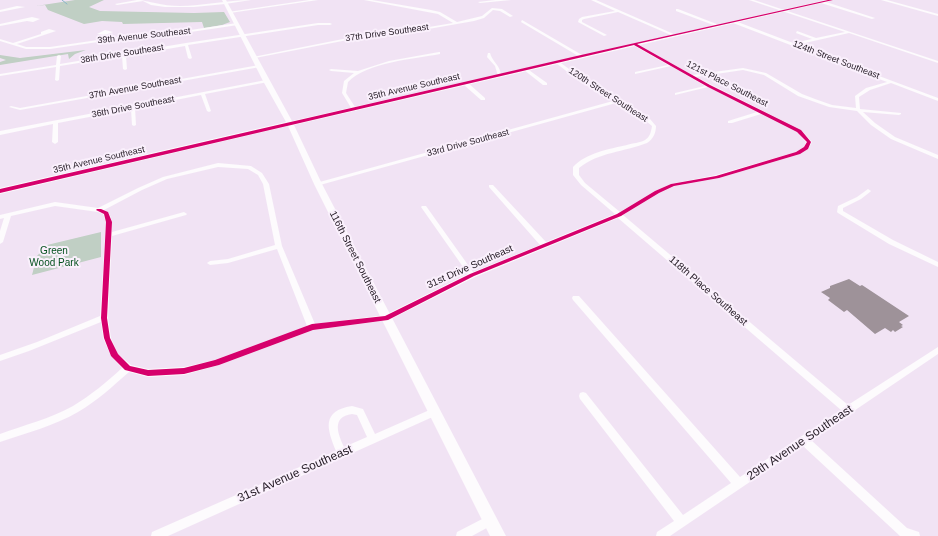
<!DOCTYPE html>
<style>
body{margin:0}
canvas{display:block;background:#f1e3f4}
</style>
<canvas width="938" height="536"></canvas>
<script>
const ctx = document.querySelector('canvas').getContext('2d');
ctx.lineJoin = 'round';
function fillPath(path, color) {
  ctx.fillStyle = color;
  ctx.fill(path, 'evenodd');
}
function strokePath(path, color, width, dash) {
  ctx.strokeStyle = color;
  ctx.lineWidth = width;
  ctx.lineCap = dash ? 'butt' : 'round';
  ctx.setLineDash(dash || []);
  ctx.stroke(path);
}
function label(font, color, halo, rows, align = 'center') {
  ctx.font = font + ' Helvetica,sans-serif';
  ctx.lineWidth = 4;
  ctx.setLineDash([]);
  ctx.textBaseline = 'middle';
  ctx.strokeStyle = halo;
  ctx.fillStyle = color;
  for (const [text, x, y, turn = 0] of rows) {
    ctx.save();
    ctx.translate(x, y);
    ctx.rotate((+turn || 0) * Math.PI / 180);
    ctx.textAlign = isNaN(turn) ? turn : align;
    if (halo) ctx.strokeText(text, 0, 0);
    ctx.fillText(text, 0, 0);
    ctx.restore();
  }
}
fillPath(new Path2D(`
 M75 0H104L89 7 100 11 194 13 224 12 230 22 222 25 204 28 202 22 123 24 122 22 102 21 84 24 48 10 45 5 36 6Z
 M86 50 75 54 69 59 68 54 0 65V62L6 60 0 58V55L20 58Z
 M101 232V257L32 275 37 256 47 245Z`), '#c0cfc4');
strokePath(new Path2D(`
 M62 0 67 4`), '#88b5c9', 1);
fillPath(new Path2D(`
 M849 279 860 286 862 285 909 316 899 322 903 325 901 326 903 327 895 332 893 330 891 332 885 328 875 334 847 310 844 312 828 300 830 298 821 292 830 288V286Z`), '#9e9299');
fillPath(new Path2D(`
 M137 0C145 0 147 2 155 3 163 5 171 6 180 6 203 6 227 0 251 0L225 4 194 7H165L151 5 143 1 117 5 115 4Z
 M309 0H318L230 13 228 12Z
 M364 0H372L431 10 440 12 457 22 482 16 492 8 502 9 513 16 510 17 500 11 493 10 484 18 474 21 417 31 368 36 255 58 253 57 368 34 417 29 453 23 438 14Z
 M495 0H511L480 3 478 2Z
 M591 0H596L676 35 673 36 618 12 584 19 582 20V22L607 35 604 36 578 22 579 19 582 17 615 11Z
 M749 0H754L938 61V63L849 33 796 45 938 98V101L891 83 870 90 859 97 860 109 901 113V114L899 115 863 112 875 123 895 137 938 155V159L891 139 871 125 857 111 829 107 798 96 764 75 743 70 696 77 801 130 812 142 808 149 800 154 719 178 675 186 659 193 623 215 848 405 938 347V354L811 440 907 528 919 532 920 536H900L803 446 670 536H656L657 532 674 521 580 399 579 396 580 393 583 392 586 393 683 515 731 483 573 300 572 298 573 296H579L740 477 841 410 618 218 475 277 389 320 313 330 219 365 184 375 148 377 129 372C113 386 97 401 78 412 54 426 26 433 0 442V434C24 425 50 419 73 406 91 395 107 382 122 368L111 356 103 338 101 322 29 351 0 361V355L37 342 100 316 106 222 103 214 98 212 55 206 11 216 3 242 0 244V231L4 218 0 219V215L55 202 98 208 138 188 163 177 218 163 251 166 262 173 269 184 282 246 315 324 385 315 468 274 421 207 422 206H426L473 272 540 245 489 187V185H493L546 242 615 214 581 185 573 175V167C586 153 609 149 627 145 633 143 640 143 645 140 650 137 651 132 652 126L646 121 616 103 320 185 318 186 315 184 316 183 613 101 579 81 556 63V61H558L583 79 617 100H620V101L650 119 656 126C656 133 653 139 647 143 624 152 599 152 579 168V175L585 183 620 212 655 191 671 184 716 175 796 152 804 147 806 142 797 132 761 114 732 123H728V121L757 112 708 87 675 95V93L705 86 671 66 635 74V72L668 65 633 45V43H635L692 75 743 68 766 73 802 94 815 99 832 105 856 108 855 96 866 88 887 82 733 23V21H735L793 43 812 39 796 33 797 31 816 38 845 32ZM218 167 248 169 258 175 263 184 275 245 228 259 210 261 207 263 210 265 228 263 277 249 307 326 215 360 184 367 148 369 131 365 118 354 111 338 108 318 112 236 186 215 187 214 184 212 112 232C112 224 113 214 104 210L142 190 167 179Z
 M881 0H887L938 14V16Z
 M821 1H823L875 18 872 19 821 3Z
 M17 6 25 7 0 12V10Z
 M676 9H678L719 25 716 26 676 11Z
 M32 17 40 19 33 22 27 21 0 26V24Z
 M522 20 582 55 583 56 580 57 521 22Z
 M237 23 238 25 184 33 139 36 50 49H26L0 41V39L13 43 41 34V32L49 29 56 31 17 44 26 47H50L139 34 184 31Z
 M318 23H330L332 24 330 25H318L188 45 192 58 190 59 188 58 185 46 126 56 127 69 125 70 123 69 122 56 60 66 59 80 57 81 55 80 56 67 0 76V74L56 65 57 56 59 55 61 56 60 64 186 43Z
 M105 30 113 32 105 35 97 34Z
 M439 52H440V54C414 59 367 62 348 82L346 93 357 110 355 111H353L342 93 344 81 354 73 331 71 329 70 331 69 358 71 389 61Z
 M488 53H490C492 62 501 65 501 77L498 76 495 66 487 57Z
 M259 65 261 66 260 67 20 110 9 107 11 106 20 108Z
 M524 68H526L547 83V85H543L524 70Z
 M266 80 268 81V82L205 94 211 111 209 112 207 111 201 95 135 108 136 125 134 126 132 125 131 109 58 123V142L55 144 52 142 53 124 0 135V131Z
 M464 83H468L485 98V100H481L464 85Z
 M868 189 871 191 870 192 861 199 843 208V211L893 240 938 262V267L889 244 838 213 837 212 838 206 857 197Z
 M352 406 363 409 375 434 434 408 437 409 439 412 437 415 168 536H151L152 532 336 451C327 429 321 411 352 406ZM352 414 357 415 367 437 344 447C338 434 331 417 352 414Z
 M490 515 494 516 495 520 494 524 472 536H456L457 532Z`), '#fdfbfd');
fillPath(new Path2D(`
 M222 0H226L292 121 826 0H834L294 125 322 184 506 536H490L314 184 288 126 0 194V188L286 122 263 81Z`), '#fdfbfd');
fillPath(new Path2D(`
 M828 0H833L637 44 710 85 801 130 811 142 808 149 800 154 719 178 674 186 659 193 621 216 474 276 388 320 313 330 219 365 184 374 148 376 125 370 111 356 104 338 101 318 106 222 104 214 96 210 97 209H101L108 212 112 222 107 318 110 338 118 354 130 366 148 370 184 368 215 360 312 324 385 316 470 274 617 214 655 191 671 184 716 176 796 152 804 147 807 142 797 132 708 87 634 45 0 193V189L581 55Z`), '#d6006c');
label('9px', '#231a24', '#faf0fc', [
 ["37th Drive Southeast",387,33,-8],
 ["39th Avenue Southeast",144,36,-6],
 ["38th Drive Southeast",122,54,-9],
 ["124th Street Southeast",836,60,21],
 ["121st Place Southeast",727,84,27],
 ["35th Avenue Southeast",414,87,-13],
 ["37th Avenue Southeast",135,88,-10],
 ["120th Street Southeast",608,95,33],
 ["36th Drive Southeast",133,107,-11],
 ["33rd Drive Southeast",468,143,-15],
 ["35th Avenue Southeast",99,160,-13]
]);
label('10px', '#04511e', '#faf0fc', [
 ["Green",54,251],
 ["Wood Park",54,263]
]);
label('10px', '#231a24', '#faf0fc', [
 ["116th Street Southeast",355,257,63],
 ["31st Drive Southeast",470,267,-24],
 ["118th Place Southeast",708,291,41]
]);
label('12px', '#231a24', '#faf0fc', [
 ["29th Avenue Southeast",800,443,-34],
 ["31st Avenue Southeast",295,474,-24]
]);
</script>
